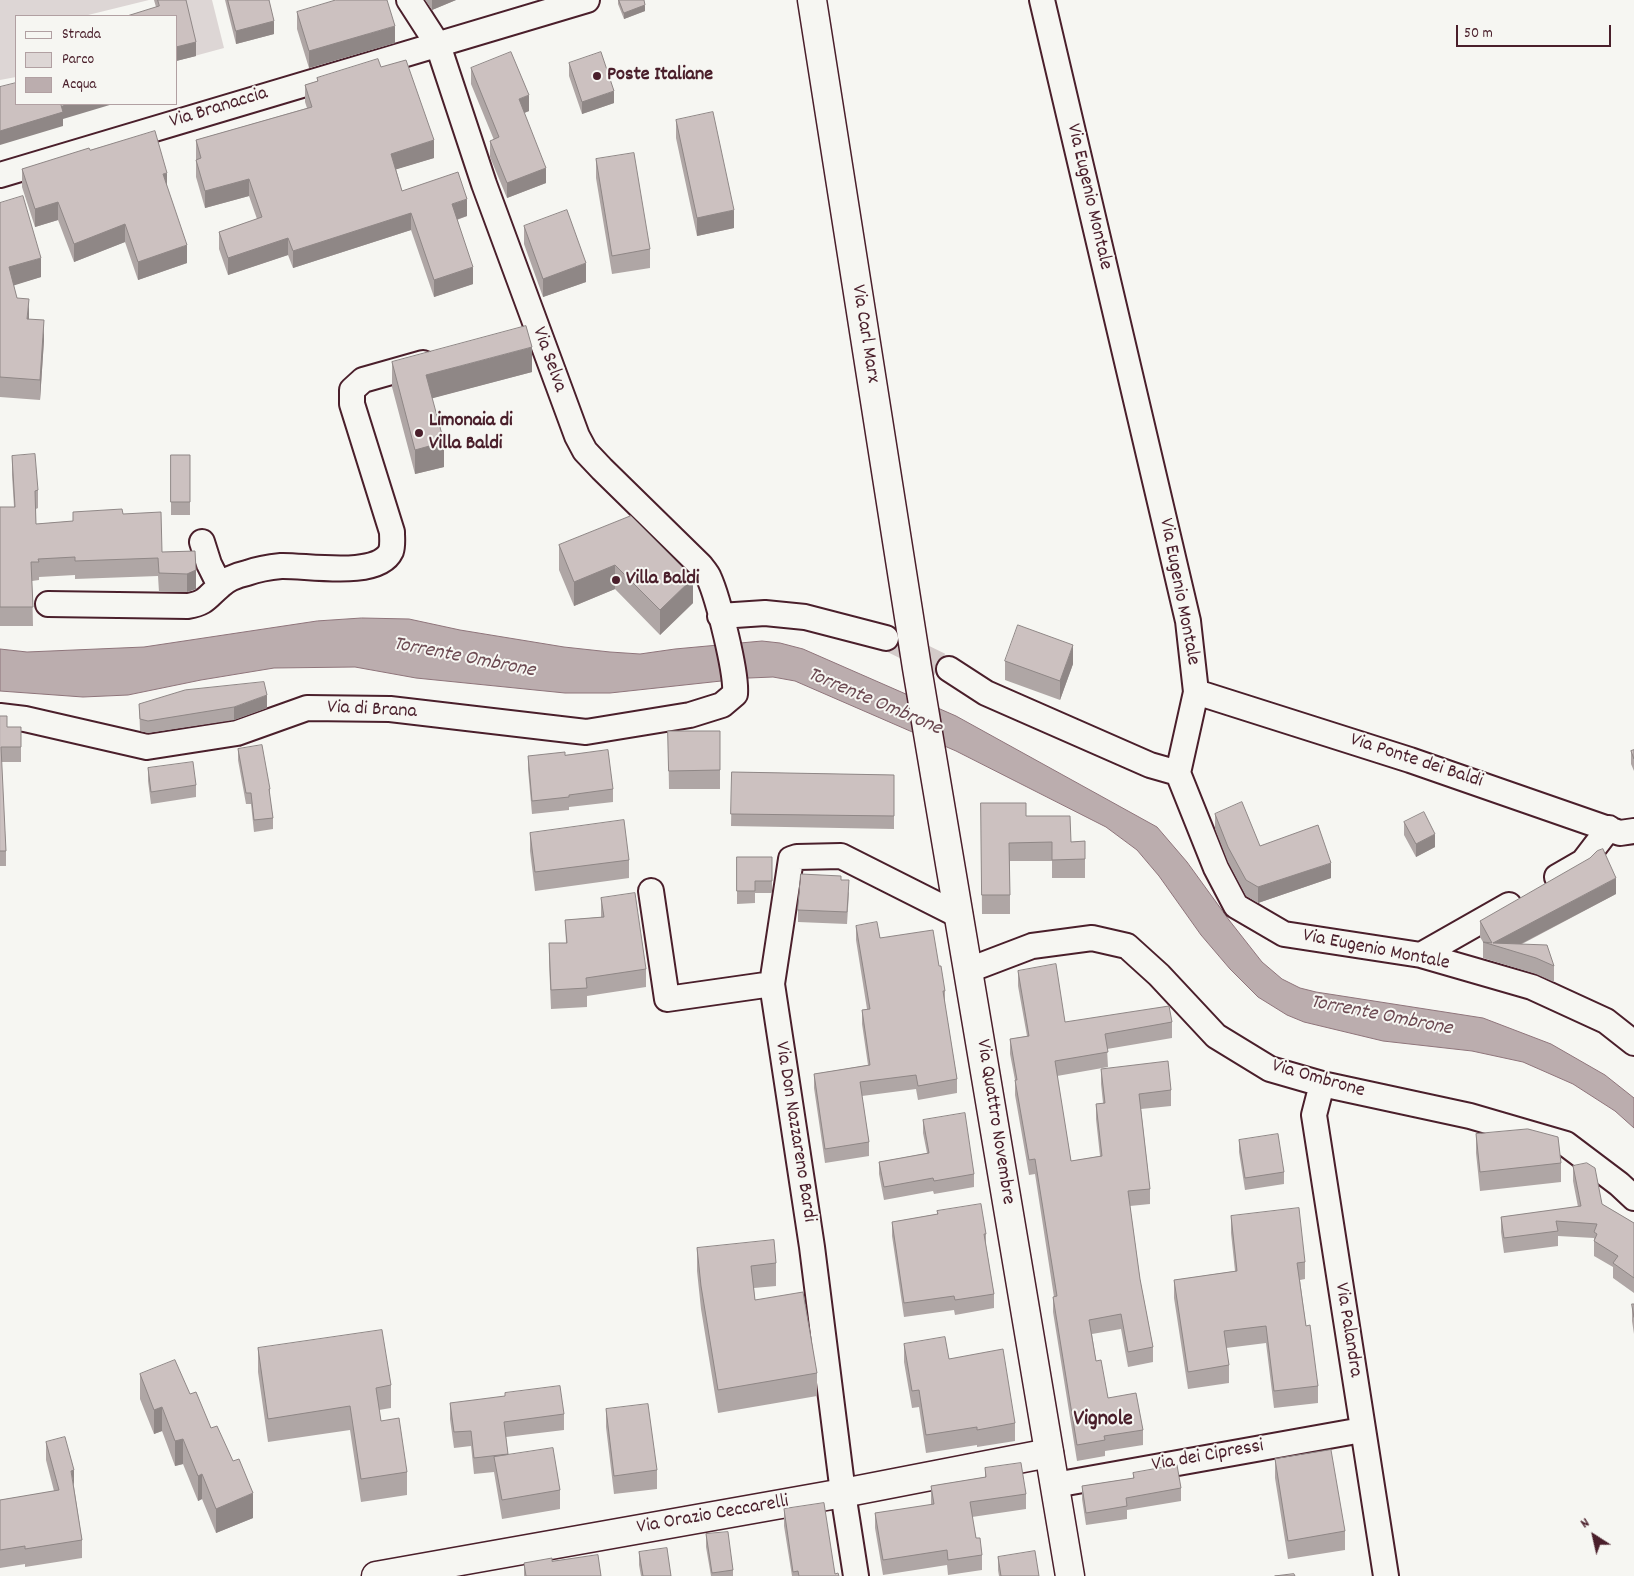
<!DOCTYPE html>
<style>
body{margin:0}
#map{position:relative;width:1634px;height:1576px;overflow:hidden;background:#f6f6f2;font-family:Dekko,sans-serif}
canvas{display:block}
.legend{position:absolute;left:15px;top:15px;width:162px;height:90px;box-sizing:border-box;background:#f6f6f2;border:1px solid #b1a0a2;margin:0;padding:6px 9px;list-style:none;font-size:15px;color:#4a1f2b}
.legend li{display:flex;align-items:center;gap:10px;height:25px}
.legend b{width:25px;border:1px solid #b1a0a2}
.north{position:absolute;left:1569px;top:1511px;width:50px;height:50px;-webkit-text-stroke:4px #f6f6f2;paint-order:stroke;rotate:325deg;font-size:14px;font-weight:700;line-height:20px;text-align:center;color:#4a1f2b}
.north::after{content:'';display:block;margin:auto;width:18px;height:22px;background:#4a1f2b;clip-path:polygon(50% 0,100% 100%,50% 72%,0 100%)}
.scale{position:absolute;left:1456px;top:25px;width:155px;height:22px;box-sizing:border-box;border:2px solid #4a1f2b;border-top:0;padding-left:6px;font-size:15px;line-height:18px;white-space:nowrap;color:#4a1f2b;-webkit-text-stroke:4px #f6f6f2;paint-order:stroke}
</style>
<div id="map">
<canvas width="1634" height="1576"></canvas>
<ul class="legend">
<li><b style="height:6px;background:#f6f6f2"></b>Strada</li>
<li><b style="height:14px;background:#ddd6d5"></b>Parco</li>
<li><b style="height:14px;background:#bbadae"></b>Acqua</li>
</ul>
<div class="north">N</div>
<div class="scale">50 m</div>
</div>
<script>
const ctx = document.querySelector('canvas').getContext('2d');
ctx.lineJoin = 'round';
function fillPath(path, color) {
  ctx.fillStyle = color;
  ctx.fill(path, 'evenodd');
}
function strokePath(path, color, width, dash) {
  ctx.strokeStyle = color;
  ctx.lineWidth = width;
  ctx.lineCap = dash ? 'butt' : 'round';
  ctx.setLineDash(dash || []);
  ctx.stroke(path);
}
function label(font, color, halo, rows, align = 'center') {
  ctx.font = font + ' Dekko,sans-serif';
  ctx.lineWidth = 4;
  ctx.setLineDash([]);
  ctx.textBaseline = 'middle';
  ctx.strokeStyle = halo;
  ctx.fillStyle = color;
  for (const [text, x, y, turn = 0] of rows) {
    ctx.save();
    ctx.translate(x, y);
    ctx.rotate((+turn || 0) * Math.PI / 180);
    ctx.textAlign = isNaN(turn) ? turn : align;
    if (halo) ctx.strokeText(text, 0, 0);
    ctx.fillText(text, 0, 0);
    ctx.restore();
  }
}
fillPath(new Path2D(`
 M0 0H149L84 16H16V77L0 80Z
 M154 0H212L224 48 176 61V16Z`), '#ddd6d5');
const water = new Path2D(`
 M362 618 409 619 460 630 564 647 610 652 640 654 675 649 762 641 780 643 803 649 956 716 1157 827 1187 862 1229 920 1262 962 1282 979 1300 988 1316 992 1483 1018 1551 1044 1605 1075 1634 1098V1128L1615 1111 1573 1084 1523 1062 1472 1051 1383 1041 1304 1022 1287 1015 1258 997 1230 969 1201 935 1159 876 1137 850 1106 827 956 751 795 681 773 677 749 678 610 693H565L416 678 355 667 274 668 201 680 128 695 83 697 0 691V649L27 652 144 647 317 621Z`);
fillPath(water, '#bbadae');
strokePath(water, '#8e747a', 1);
strokePath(new Path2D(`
 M886 638 949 669`), '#d4cbca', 24, [24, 12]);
const minor = new Path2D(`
 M1042 0 1188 621 1196 692 1178 773 1216 868 1236 906 1284 934 1421 955 1532 987 1606 1021 1634 1043
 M0 175 587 0
 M202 542 209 564 220 586
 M48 604 188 606C206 603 207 597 220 586 227 579 238 575 247 573 258 569 270 567 281 566 306 565 378 579 391 551 393 545 392 539 392 532L352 404V390L363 380 423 363
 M720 616 765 613 805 617 886 638
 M949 669 986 693 1150 765 1178 773
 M1196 692 1410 760 1620 833 1634 831
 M0 716 25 719 147 747 237 733 307 708 390 709 586 732 690 715 722 705 735 694C737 673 718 598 709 578 707 573 703 569 700 565L602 469 585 451 577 436 484 184 438 45 409 0
 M1557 877 1583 862 1609 828
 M651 891 667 999 772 984 812 1247 843 1493 856 1576
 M1421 955 1509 905
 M969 970 1032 946 1092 938 1127 946 1159 975 1216 1036 1270 1069 1322 1084 1470 1116 1566 1144 1619 1184 1634 1198
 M772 984 791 859 797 857 841 856 960 916
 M1322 1084 1314 1115 1386 1576
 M1055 1485 1362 1430`);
const tertiary = new Path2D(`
 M376 1576 843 1493 1049 1453`);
const secondary = new Path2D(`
 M812 0 917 668 1070 1576`);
strokePath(minor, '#4a1f2b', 28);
strokePath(tertiary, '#4a1f2b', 31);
strokePath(secondary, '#4a1f2b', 31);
strokePath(minor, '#f6f6f2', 24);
strokePath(tertiary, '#f6f6f2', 28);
strokePath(secondary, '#f6f6f2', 28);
fillPath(new Path2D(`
 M154 0H186L196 56 176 61V16L156 7Z
 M225 0H269L274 34 236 44Z
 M425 0H456L432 10Z
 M618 0H644L645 11 624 19 618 4Z
 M297 12 395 43 309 68 297 29Z
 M569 63 614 103 582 114 569 76Z
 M381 67 434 158 396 169 402 191 467 216 457 220 473 284 434 297 411 230 293 268 288 255 228 275 219 249V232L257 219 249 196 205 208 196 177V140L307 108 305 102V85L317 81V78Z
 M471 68 529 111 524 113 546 183 507 198 490 157V141L494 140 471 84Z
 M676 120 734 228 697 236 676 138Z
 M90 150 167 187 187 263 138 280 125 242 74 262 58 220 35 227 22 187V169Z
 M596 159 650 249V268L612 274 596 178Z
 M0 203 41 277 13 285 17 298 29 319 44 340 40 400 0 397Z
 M524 226 586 282 543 297 524 244Z
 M392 362 532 372 432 398 444 467 415 474 392 387Z
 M171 455H190V515H171Z
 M12 456 38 490V508L36 509V524L73 521V512L123 514 162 552 195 551 196 589 187 592H159L158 576 75 579V575L39 577V580L32 581 33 626H0V507H14L12 475Z
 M631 516 693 603 660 635 615 589 574 606 559 570V545Z
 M1005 661 1073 664 1060 700 1005 680Z
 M139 704 267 708 234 720 148 733 140 731Z
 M0 716 7 727H21V762H1L6 851V866H0Z
 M668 731H720V789H669Z
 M238 749 270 789V798L273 818V829L254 832 251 804H246L238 760Z
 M1634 750V771L1631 764V751Z
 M565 755 613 789V802L569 807V810L532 814 528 769V756Z
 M148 768 196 785V797L151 804 148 781Z
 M732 772 894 775V829L731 826Z
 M981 803 1026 816 1071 842 1085 841V878H1052V861H1010V914H982Z
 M1215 814 1260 846 1331 878 1258 903 1246 896 1228 862 1215 829Z
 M1404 822 1435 847 1416 857 1404 835Z
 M530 833 629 860V878L535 891 530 851Z
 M737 857H772V893H755V903L737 904Z
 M841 880 849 893 847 924 798 922V910Z
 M1616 894 1522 944 1554 966V982L1536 974 1483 958V942L1480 937V921Z
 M601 898 646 969V987L587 996V1007L551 1009 549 962V943H566L565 920 601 917Z
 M856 926 939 966 945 991V1004L957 1079V1093L918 1100 916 1089 862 1096 869 1142V1156L825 1163 814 1088V1074L868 1065 862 1024V1010L867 1009 856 940Z
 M1018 971 1065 1022H1172V1038L1107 1049 1108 1067 1057 1076 1071 1161 1100 1156 1096 1119V1104L1103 1103 1101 1084V1069L1171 1090V1106L1141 1109 1150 1189V1204L1130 1206 1140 1279 1153 1347V1362L1128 1367 1121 1329 1092 1334 1096 1361 1108 1398 1143 1430V1445L1105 1451V1456L1077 1461 1053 1312V1297H1054L1035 1174 1029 1175 1015 1095V1080L1010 1054V1039L1027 1036 1018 986Z
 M923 1120 974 1174V1187L934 1194 933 1191 884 1200 879 1174V1162L927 1153 923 1133Z
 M1476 1134 1561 1163V1182L1480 1191 1476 1153Z
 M1239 1140 1284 1172V1184L1245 1190 1239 1152Z
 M1573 1166 1602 1204 1634 1223V1293L1613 1278V1267L1594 1256V1238L1558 1236V1246L1504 1253 1501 1232V1217L1578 1207 1573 1181Z
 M937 1211 986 1234V1245L994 1294V1308L955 1315 954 1310 904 1317 892 1236V1222L937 1214Z
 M1231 1216 1305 1262V1279L1300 1280 1306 1326 1318 1386V1403L1274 1408 1266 1343 1226 1348 1229 1365V1383L1188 1389 1174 1298V1280L1235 1271 1231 1233Z
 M697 1248 776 1263V1286L754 1288 755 1300 817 1373V1396L718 1413 701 1309 697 1271Z
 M1632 1304H1634V1334L1632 1321Z
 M904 1344 949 1359 1015 1423V1441L977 1447V1445L926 1453 919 1407 912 1408 904 1362Z
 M258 1348 391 1385V1408L379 1410 381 1421 407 1472V1495L361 1502 350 1430 268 1442 258 1372Z
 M140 1374 190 1394 211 1428 253 1518 216 1533 202 1499 198 1501 183 1464 175 1466 162 1431 154 1434 140 1399Z
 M450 1403 564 1414V1430L506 1437 508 1455 560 1490V1509L502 1519 494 1472 474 1474 471 1446 454 1448 450 1419Z
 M606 1409 657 1470V1489L614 1494 606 1427Z
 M46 1442 74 1487 82 1540V1558L25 1567V1564L0 1568V1500L54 1491 46 1460Z
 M1275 1459 1345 1531V1550L1288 1559 1275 1478Z
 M985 1468 1026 1494V1509L972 1517 976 1538 982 1555V1570L948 1575 947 1565 883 1575 875 1528V1513L931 1505V1486L985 1477Z
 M1133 1473 1181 1488V1501L1127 1510V1519L1086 1525 1082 1499V1486L1133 1478Z
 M784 1509 835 1574 839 1576H792L784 1526Z
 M706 1534 733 1570V1576H711L706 1547Z
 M639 1552 671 1576H641L639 1565Z
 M998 1557 1039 1576H999L998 1570Z
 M552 1561 601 1576H524V1563Z`), '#afa6a5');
fillPath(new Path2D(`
 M432 0H456L432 10Z
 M645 5V11L624 19V13Z
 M274 21V34L236 44V31Z
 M395 26V43L309 68V51Z
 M196 42V56L176 61V47Z
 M614 91V103L582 114V102Z
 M529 95V111L519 115V99Z
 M66 104H113L63 119V126L0 145V155V131Z
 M434 140V158L391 171V154Z
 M546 168V183L507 198V183Z
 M167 173V191L163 174Z
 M249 179V196L205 208V191Z
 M467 199V216L452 221V204Z
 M58 202V220L35 227V209Z
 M734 210V228L697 236V218Z
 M411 213V230L293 268V251Z
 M125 224V242L74 262V244Z
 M288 238V255L228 275V258Z
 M187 245V263L138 280V262Z
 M41 258V277L9 287V267Z
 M586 263V282L543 297V279Z
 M473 267V284L434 297V280Z
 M29 299V319L27 339V319Z
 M44 320V340L40 400V380Z
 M532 347V372L426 400V375Z
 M444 442V467L415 474V450Z
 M615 565V589L574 606V582Z
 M196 570V589L187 592V574Z
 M693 578V603L660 635V610Z
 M1073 645V664L1060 700V681Z
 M267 695V708L234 720V707Z
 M1435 834V847L1416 857V844Z
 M1331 863V878L1258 903V887Z
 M1616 878V894L1509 950 1493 943Z
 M162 1407V1431L154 1434V1410Z
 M183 1439V1464L175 1466V1441Z
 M74 1470V1488L71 1471Z
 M202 1474V1499L198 1501V1476Z
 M253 1493V1518L216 1533V1509Z`), '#8f8786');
const building = new Path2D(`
 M158 0H186L196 42 176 47V16H127L159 6Z
 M228 0H269L274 21 236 31Z
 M336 0H387L395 26 309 51 297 12Z
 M619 0H644L645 5 624 13Z
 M511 52 529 95 519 99 546 168 507 183 490 141 499 137 471 68Z
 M601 52 614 91 582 102 569 63Z
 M378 59 381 67 406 60 434 140 391 154 402 191 458 172 467 199 452 204 473 267 434 280 411 213 293 251 288 238 228 258 219 232 262 217 249 179 205 191 196 160 201 158 196 140 312 107 305 85 318 81 317 78Z
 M16 83V104H66L61 105 63 112 0 131V87Z
 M713 112 734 210 697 218 676 120Z
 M155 131 167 173 163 174 187 245 138 262 125 224 74 244 58 202 35 209 22 169 89 148 90 150Z
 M634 153 650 249 612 256 596 159Z
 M23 196 41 258 9 267 17 298 29 299 27 319 44 320 40 380 0 377V203Z
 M567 210 586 263 543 279 524 226Z
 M526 326 532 347 426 375 444 442 415 450 392 362Z
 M35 454 38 490 35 491 36 524 73 521V512L122 509 123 514 161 512 162 552 195 551 196 570 187 574 159 573 158 558 75 561V557L38 559 39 562H31L33 607H0V507H15L12 456Z
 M171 455H190V502H171Z
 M631 516 693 578 660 610 615 565 574 582 559 545Z
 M1018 625 1073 645 1060 681 1005 661Z
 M264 682 267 695 234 707 148 721 140 719 139 704 185 690Z
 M0 716H7V727H21V747H1L6 851H0Z
 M668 731H720V770L669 771Z
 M262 745 270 789H269L273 818 254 820 251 793H246L238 749Z
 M608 750 613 789 569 795V797L532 801 528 756 565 752V755Z
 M1634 750V759L1631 751Z
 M193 762 196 785 151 792 148 768Z
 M732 772 894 775V816L731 814Z
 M1242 802 1260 846 1318 825 1331 863 1258 887 1246 880 1228 847 1215 814Z
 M981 803H1026V816H1070L1071 842 1085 841V859L1052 860V842L1009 843 1010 895H982Z
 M1424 812 1435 834 1416 844 1404 822Z
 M624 820 629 860 535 872 530 833Z
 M1603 849 1616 878 1493 943 1547 945 1554 966 1536 958 1483 942 1492 943 1480 921 1590 858 1597 851Z
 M737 857H772V881H755V891H737Z
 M801 874 841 876V880H849L847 912 798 910Z
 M635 893 646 969 586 978 587 988 551 990 549 943H567L565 920 604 917 601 898Z
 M877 922 880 938 933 930 939 966H941L945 991H943L957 1079 918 1086 916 1075 860 1082 869 1142 825 1149 814 1074 870 1065 862 1010 870 1009 856 926Z
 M1056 964 1065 1022 1169 1006 1172 1022 1105 1034 1108 1052 1055 1061 1071 1161 1102 1156 1096 1104 1105 1103 1101 1069 1168 1061 1171 1090 1139 1094 1150 1189 1128 1191 1140 1279 1153 1347 1128 1352 1121 1314 1089 1320 1096 1361 1101 1360 1108 1398 1136 1393 1143 1430 1104 1436 1105 1440 1077 1445 1053 1297 1057 1296 1035 1159 1029 1160 1015 1080H1017L1010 1039 1029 1036 1018 971Z
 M965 1113 974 1174 934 1181 933 1178 884 1187 879 1162 929 1153 923 1120Z
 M1528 1129 1558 1137 1561 1163 1480 1172 1476 1134Z
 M1278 1134 1284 1172 1245 1178 1239 1140Z
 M1587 1163 1595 1168 1602 1204 1634 1223V1278L1613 1263 1618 1256 1594 1241 1597 1234 1594 1232 1597 1224 1556 1221 1558 1231 1504 1238 1501 1217 1581 1206 1573 1166Z
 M981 1204 986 1234H984L994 1294 955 1300 954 1296 904 1303 892 1222 938 1214 937 1211Z
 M1299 1208 1305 1262 1297 1263 1306 1326 1310 1325 1318 1386 1274 1391 1266 1326 1224 1331 1229 1365 1188 1372 1174 1280 1237 1271 1231 1216Z
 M774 1240 776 1263 751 1266 755 1300 803 1292 817 1373 718 1390 701 1286 697 1248Z
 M1632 1304H1634V1317Z
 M382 1330 391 1385 376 1388 381 1421 399 1418 407 1472 361 1479 350 1406 268 1419 258 1348Z
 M945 1337 949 1359 1003 1349 1015 1423 977 1430V1427L926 1435 919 1390 912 1391 904 1344Z
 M175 1360 190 1394 196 1392 211 1428 217 1426 233 1461 239 1459 253 1493 216 1509 202 1474 198 1476 183 1439 175 1441 162 1407 154 1410 140 1374Z
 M560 1386 564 1414 504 1422 508 1454 474 1458 471 1431 454 1432 450 1403 505 1396V1393Z
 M648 1404 657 1470 614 1476 606 1409Z
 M65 1437 74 1470 71 1471 82 1540 25 1549V1546L0 1550V1500L59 1490 46 1442Z
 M553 1448 560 1490 502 1500 494 1457Z
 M1331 1450 1345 1531 1288 1541 1275 1459Z
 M1021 1463 1026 1494 970 1502 976 1538H980L982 1555 948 1560 947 1550 883 1560 875 1513 934 1504 931 1486 986 1477 985 1468Z
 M1177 1465 1181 1488 1126 1498 1127 1506 1086 1513 1082 1486 1134 1478 1133 1473Z
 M824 1503 835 1574 838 1573 839 1576H799L798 1571 793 1572 784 1509Z
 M728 1532 733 1570 712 1573 706 1534Z
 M667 1548 671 1576H643L639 1552Z
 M1035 1551 1039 1576H1001L998 1557Z
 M598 1555 601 1576H526L524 1563 552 1558V1561Z
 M1294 1574 1295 1576H1275Z`);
fillPath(building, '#ccc1c0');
strokePath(building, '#8f8786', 1);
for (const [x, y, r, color] of [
 [597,76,5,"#4a1f2b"],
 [419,433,5,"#4a1f2b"],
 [616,580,5,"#4a1f2b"]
]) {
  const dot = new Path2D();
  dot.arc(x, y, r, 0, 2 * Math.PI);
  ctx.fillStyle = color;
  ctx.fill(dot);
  strokePath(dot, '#f6f6f2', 2);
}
label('bold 20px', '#4a1f2b', '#f6f6f2', [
 ["Poste Italiane",607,76],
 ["Limonaia di",429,422],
 ["Villa Baldi",429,445],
 ["Villa Baldi",626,580]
], 'left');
label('20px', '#4a1f2b', '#f6f6f2', [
 ["Via Branaccia",219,109,-17],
 ["Via Eugenio Montale",1088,197,77],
 ["Via Carl Marx",864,334,81],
 ["Via Selva",548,360,70],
 ["Via Eugenio Montale",1178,592,79],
 ["Via di Brana",372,711,3],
 ["Via Ponte dei Baldi",1416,762,18],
 ["Via Eugenio Montale",1376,951,11],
 ["Via Ombrone",1318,1080,16],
 ["Via Quattro Novembre",994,1122,81],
 ["Via Don Nazzareno Bardi",794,1132,81],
 ["Via Palandra",1347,1330,81],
 ["Via dei Cipressi",1208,1457,-10],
 ["Via Orazio Ceccarelli",713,1516,-10]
]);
label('italic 21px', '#6c4a52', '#f6f6f2', [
 ["Torrente Ombrone",464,659,11],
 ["Torrente Ombrone",874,703,23],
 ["Torrente Ombrone",1381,1017,11]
]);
label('bold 22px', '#4a1f2b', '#f6f6f2', [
 ["Vignole",1103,1421]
]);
</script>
